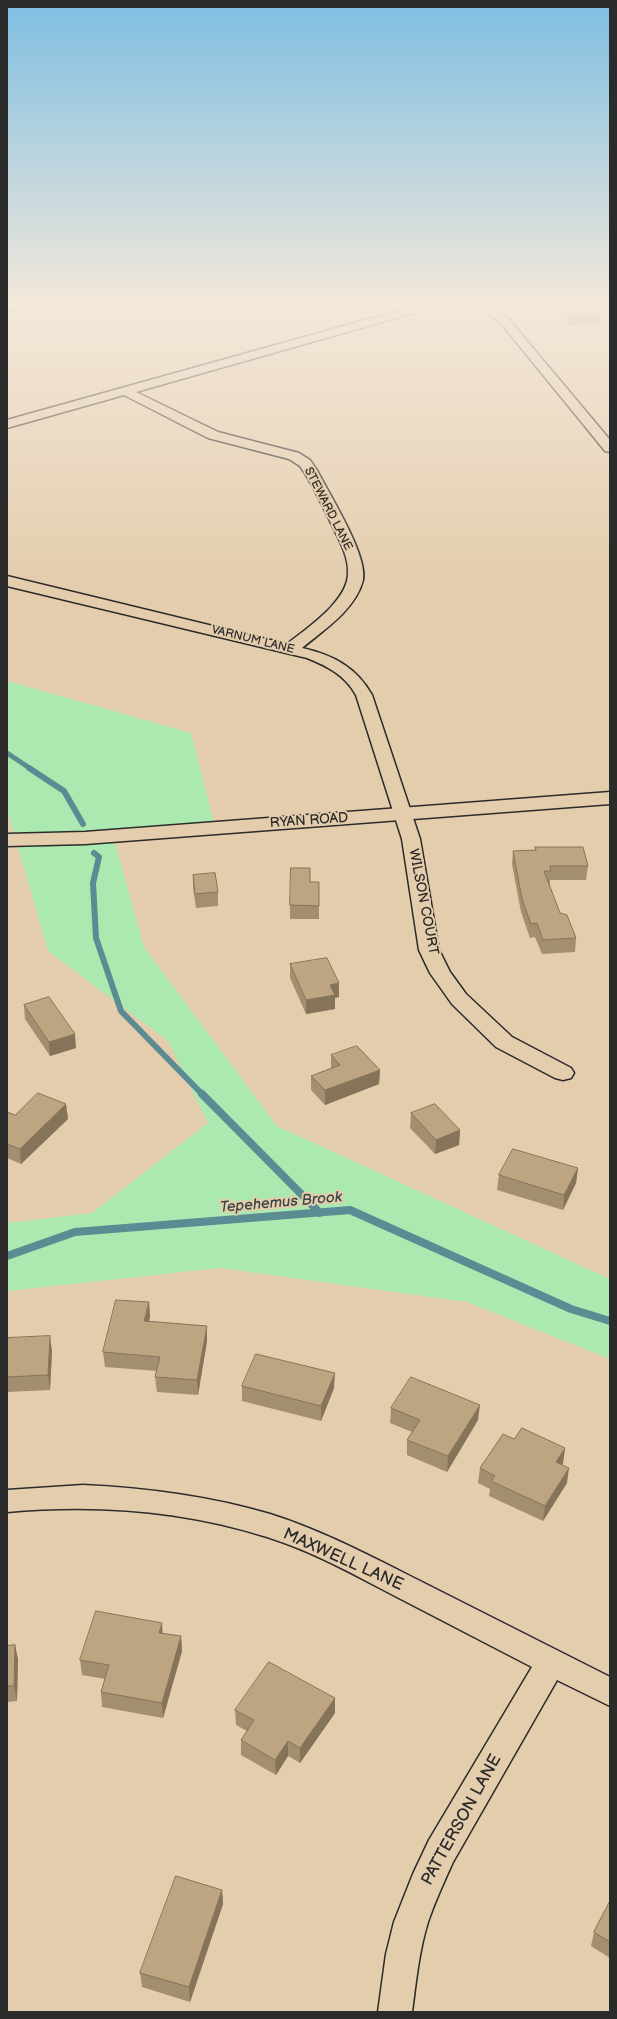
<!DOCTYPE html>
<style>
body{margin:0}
#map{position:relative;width:617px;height:2019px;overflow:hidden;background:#e4cdad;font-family:"Balsamiq Sans",sans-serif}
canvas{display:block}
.frame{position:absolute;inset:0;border:8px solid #2b2b2b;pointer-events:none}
</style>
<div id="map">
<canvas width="617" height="2019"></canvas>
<div class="frame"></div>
</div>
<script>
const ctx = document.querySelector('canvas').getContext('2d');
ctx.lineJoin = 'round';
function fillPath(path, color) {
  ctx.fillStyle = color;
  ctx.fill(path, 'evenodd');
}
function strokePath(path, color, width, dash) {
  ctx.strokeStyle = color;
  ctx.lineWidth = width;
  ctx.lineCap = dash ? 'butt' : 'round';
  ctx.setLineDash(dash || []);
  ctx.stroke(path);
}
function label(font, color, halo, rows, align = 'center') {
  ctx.font = font + ' "Balsamiq Sans",sans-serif';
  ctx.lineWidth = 4;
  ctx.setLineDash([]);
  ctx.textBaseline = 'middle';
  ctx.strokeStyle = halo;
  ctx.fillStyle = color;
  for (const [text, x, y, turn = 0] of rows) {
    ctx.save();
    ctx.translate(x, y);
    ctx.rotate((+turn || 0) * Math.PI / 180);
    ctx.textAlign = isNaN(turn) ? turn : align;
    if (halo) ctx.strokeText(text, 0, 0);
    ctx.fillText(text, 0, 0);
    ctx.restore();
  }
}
fillPath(new Path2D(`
 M7 681 191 733 215 827 113 836 144 947 277 1126 610 1279V1359L467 1302 220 1268 7 1291V1223L92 1213 208 1123 168 1041 48 951 7 809Z`), '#abe9b0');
strokePath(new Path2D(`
 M7 753 31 769`), '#5c8c93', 5);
strokePath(new Path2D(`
 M29 768 64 791 83 824
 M94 853 99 857 93 883 96 938 121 1011 203 1095`), '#5c8c93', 6);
strokePath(new Path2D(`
 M202 1094 320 1213
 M7 1256 75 1232 350 1210 571 1309 610 1321`), '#5c8c93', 8);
const street = new Path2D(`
 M19 303H39L37 305 7 312V306Z
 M426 303H444L442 305 136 392 218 432 299 453 310 460 317 470C329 494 368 555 363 580 356 609 324 630 302 648 333 655 356 667 372 695L420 839 439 950 450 972 466 994 512 1037 571 1068 574 1073 571 1078 563 1080 555 1078 496 1047 452 1004 430 973 419 950 402 839 356 695C345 675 327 666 307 658L7 586V576L287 644C307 628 350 600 348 571 348 555 339 540 332 525 322 506 313 484 300 466L289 459 208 438 124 395 7 428V420Z
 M464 303C482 302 492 307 507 317L610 440V452L605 451 499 321 484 311 466 305Z
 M83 1485C147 1488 209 1496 270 1514 324 1531 374 1558 424 1583 486 1614 548 1646 610 1677V1706L557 1680 453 1862C444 1882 435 1901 428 1922 419 1951 416 1982 412 2012H378L386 1954 394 1922 413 1874 429 1840 532 1667C486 1643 441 1620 395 1596 353 1574 312 1551 267 1537 182 1510 95 1504 7 1512V1490Z`);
const secondary = new Path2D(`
 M610 792V804L85 844 7 846V834L85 832Z`);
strokePath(street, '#2b2b2b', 3);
strokePath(secondary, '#2b2b2b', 3);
fillPath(street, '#e4cdad');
fillPath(secondary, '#e4cdad');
fillPath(new Path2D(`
 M549 303H610V313H600L599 323 569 325Z
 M535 847 588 866 586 880H550V885H549L560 913 576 938 575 952 542 954 535 937 530 938 521 912 512 864 513 851 535 850Z
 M193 875 218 892V906L196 908 193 888Z
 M310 882H319V919H290V905Z
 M290 964 339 983V997L335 998V1009L306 1014 290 978Z
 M24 1005 76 1048 50 1056 25 1019Z
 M331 1055 380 1070 379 1084 325 1105 311 1090V1076L331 1068Z
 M66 1104 68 1119 21 1164 7 1158V1112L15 1115Z
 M411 1113 460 1130 459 1145 435 1154 410 1128Z
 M578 1168 576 1183 563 1210 497 1190 499 1175Z
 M149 1302 150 1317 149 1321 207 1326V1341L198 1395 157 1392 155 1377 157 1371 105 1367 103 1352Z
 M7 1338 52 1351 50 1390 7 1392Z
 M242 1386 334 1388 321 1421 242 1401Z
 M391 1408 478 1420 447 1472 407 1455V1440L412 1432 390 1423Z
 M514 1439 565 1448 563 1463 562 1465 567 1483 543 1521 489 1496 490 1489 478 1483 480 1468Z
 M162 1633 181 1636 182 1651 163 1718 102 1707 101 1692 105 1679 82 1675 80 1660Z
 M15 1645 18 1660 17 1701 7 1702V1646Z
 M335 1698V1713L300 1763 288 1756 276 1775 241 1755V1740L247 1731 236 1725 235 1710Z
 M222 1890 223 1904 190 2002 142 1987 140 1973Z
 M610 1901V1958L591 1946 594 1932Z`), '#a38e6f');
fillPath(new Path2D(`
 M600 313 599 323 569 325V315Z
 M339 983V997L335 998V1009L306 1014V1000L330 985Z
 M75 1034 76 1048 50 1056 49 1042Z
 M380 1070 379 1084 325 1105V1090Z
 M66 1104 68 1119 21 1164 20 1149Z
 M460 1130 459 1145 435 1154 436 1140Z
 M578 1168 576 1183 563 1210 564 1195Z
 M149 1302 150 1317 145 1336 144 1321Z
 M207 1326V1341L198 1395 197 1380Z
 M50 1336 52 1351 50 1390 48 1375Z
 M335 1373 334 1388 321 1421V1406Z
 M480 1405 478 1420 447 1472 448 1456Z
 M565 1448 563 1463 554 1477 556 1462Z
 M569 1468 567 1483 543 1521 545 1506Z
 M162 1623 163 1638 159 1633Z
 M181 1636 182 1651 163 1718 162 1703Z
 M15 1645 18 1660 17 1701 14 1686Z
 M335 1698V1713L300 1763V1748Z
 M288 1741V1756L276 1775 275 1760Z
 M222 1890 223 1904 190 2002 189 1987Z`), '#85745a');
const building = new Path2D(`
 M558 303H610L593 304 600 313 569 315Z
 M535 847H583L588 866H550L551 871H544L560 913 567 915 576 938 543 940 537 923 531 924 522 899 513 851 536 850Z
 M291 868H310V882H319V906L290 905Z
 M215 873 218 892 195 894 193 875Z
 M327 958 339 983 330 985 335 995 306 1000 290 964Z
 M49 997 75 1034 49 1042 24 1005Z
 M357 1046 380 1070 325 1090 311 1076 340 1065 331 1055Z
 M38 1093 66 1104 20 1149 7 1144V1112L15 1115Z
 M435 1104 460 1130 436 1140 411 1113Z
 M513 1149 578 1168 564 1195 499 1175Z
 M116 1300 149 1302 144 1321 207 1326 197 1380 155 1377 160 1357 103 1352Z
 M50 1336 48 1375 7 1377V1338Z
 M256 1354 335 1373 321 1406 242 1386Z
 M411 1377 480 1405 448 1456 407 1440 420 1420 391 1408Z
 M522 1428 565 1448 556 1462 569 1468 545 1506 491 1481 495 1476 480 1468 503 1434 514 1439Z
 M96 1611 162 1623 159 1633 181 1636 162 1703 101 1692 109 1665 80 1660Z
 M15 1645 14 1686H7V1646Z
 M269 1662 335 1698 300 1748 288 1741 275 1760 241 1740 254 1720 235 1710Z
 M176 1876 222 1890 189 1987 140 1973Z
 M610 1901V1942L594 1932Z`);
fillPath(building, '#bea581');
strokePath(building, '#85745a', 1);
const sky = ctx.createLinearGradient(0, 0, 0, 586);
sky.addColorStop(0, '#7dbee2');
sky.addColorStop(0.52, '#f3e8da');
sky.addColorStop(1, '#f3e8da00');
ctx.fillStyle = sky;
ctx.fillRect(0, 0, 617, 586);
label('12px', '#2b2b2b', '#e4cdad', [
 ["STEWARD LANE",328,509,63],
 ["VARNUM LANE",253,640,14]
]);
label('14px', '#2b2b2b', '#e4cdad', [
 ["RYAN ROAD",309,821,-4],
 ["WILSON COURT",423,902,79]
]);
label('italic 15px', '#374345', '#e4cdad', [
 ["Tepehemus Brook",281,1203,-5]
]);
label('17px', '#2b2b2b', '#e4cdad', [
 ["MAXWELL LANE",343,1560,24],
 ["PATTERSON LANE",462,1820,-61]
]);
</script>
